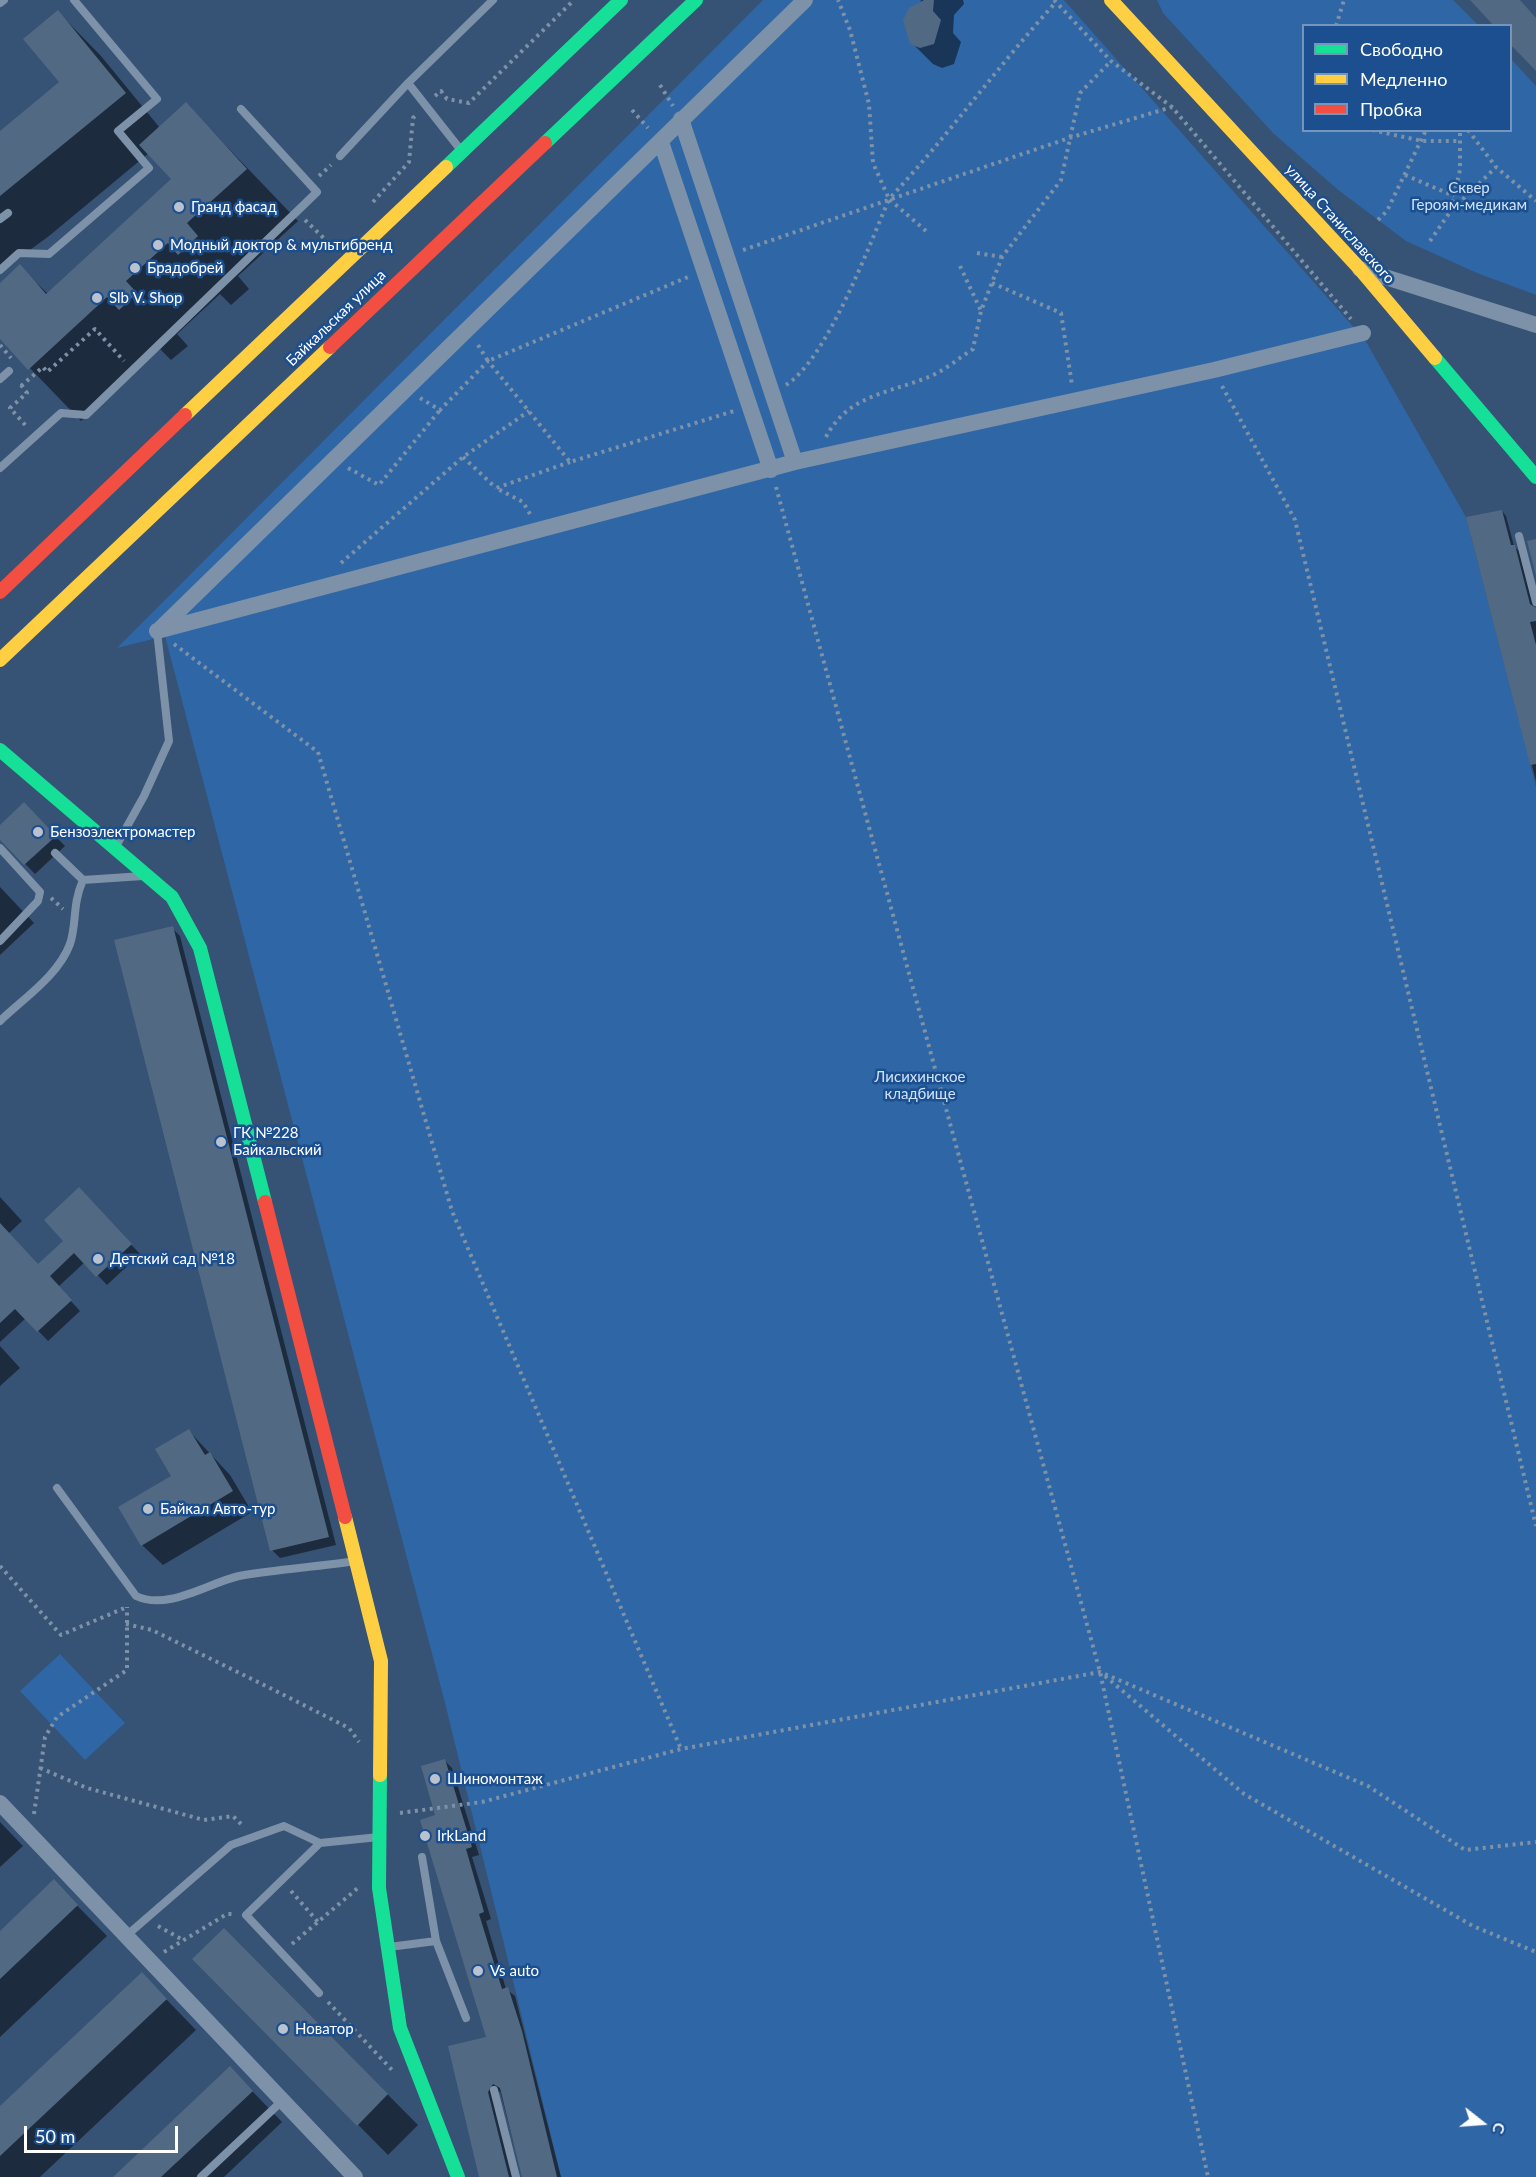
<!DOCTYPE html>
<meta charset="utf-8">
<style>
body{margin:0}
#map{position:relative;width:1536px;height:2177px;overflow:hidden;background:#365274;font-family:Lato,sans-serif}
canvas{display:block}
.legend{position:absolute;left:1302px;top:24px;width:210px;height:108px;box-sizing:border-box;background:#1b4f8f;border:2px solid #7695bc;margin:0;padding:8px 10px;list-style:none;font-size:18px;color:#fff}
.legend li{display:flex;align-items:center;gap:12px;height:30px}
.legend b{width:30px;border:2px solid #7695bc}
.north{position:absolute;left:1452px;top:2093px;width:60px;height:60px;-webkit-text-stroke:4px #1b4f8f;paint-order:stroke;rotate:107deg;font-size:16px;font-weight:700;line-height:24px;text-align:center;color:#fff}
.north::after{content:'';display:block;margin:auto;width:21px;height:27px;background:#fff;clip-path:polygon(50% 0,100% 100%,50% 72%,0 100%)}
.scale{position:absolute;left:24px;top:2126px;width:154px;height:27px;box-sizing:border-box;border:3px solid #fff;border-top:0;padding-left:8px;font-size:18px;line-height:21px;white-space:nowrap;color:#fff;-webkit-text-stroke:4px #1b4f8f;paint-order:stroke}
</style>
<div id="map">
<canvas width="1536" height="2177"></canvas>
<ul class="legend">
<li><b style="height:8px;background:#16e098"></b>Свободно</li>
<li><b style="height:8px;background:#ffcf43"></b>Медленно</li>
<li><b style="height:8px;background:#f24e42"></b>Пробка</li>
</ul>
<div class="north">С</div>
<div class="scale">50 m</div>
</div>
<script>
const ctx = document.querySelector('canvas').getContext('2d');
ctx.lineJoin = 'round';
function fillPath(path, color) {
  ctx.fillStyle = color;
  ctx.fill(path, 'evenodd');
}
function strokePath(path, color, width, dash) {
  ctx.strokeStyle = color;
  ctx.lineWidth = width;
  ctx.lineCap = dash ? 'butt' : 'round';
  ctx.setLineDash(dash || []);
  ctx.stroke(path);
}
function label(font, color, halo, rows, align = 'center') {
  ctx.font = font + ' Lato,sans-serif';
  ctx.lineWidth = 5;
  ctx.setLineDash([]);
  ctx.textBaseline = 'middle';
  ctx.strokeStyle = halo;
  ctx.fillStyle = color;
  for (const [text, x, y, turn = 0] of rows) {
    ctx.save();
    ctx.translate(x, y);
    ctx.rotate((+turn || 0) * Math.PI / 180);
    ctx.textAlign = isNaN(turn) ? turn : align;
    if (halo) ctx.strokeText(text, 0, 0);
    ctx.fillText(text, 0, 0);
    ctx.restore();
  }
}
fillPath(new Path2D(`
 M763 0H1064L1365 340 1466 517 1536 787V2177H561L445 1703 165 636 117 648Z
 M1157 0H1453L1478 25 1304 26V130H1510L1511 59 1536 86V295L1477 273 1406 241 1337 189 1273 133 1163 13Z
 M60 1654 125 1723 85 1760 20 1691Z`), '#2f66a5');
fillPath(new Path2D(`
 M921 0H963L964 4 954 15 953 33 961 42 954 64 942 68 933 64 912 43Z
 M58 12 101 56 160 128 186 104 298 221 238 276 249 289 231 305 220 294 177 334 188 346 171 360 160 349 81 421 0 337V285L20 267 48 294 173 179 149 153 49 236 0 272V133L61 82Z
 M1502 511 1506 516 1514 546 1519 551 1534 609H1536V781L1468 519Z
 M34 814 65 846 35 874 0 838V827Z
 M0 887 34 923 0 955Z
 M172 928 180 936 336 1545 280 1558 272 1550Z
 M0 1197 22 1221 8 1234 38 1266 65 1241 88 1199 140 1254 107 1285 85 1262 58 1287 80 1311 48 1341 26 1318 0 1342Z
 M0 1346 20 1368 0 1386Z
 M189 1431 230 1475 252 1512 163 1565 142 1545 173 1476Z
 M444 1760 452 1768 479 1855 472 1857 491 1919 486 1921 506 1989 515 1996 561 2177H523L500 2091 495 2100 514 2177H481L488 2038 437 1816Z
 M0 1822 23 1846 0 1867Z
 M54 1882 107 1936 0 2037V1933Z
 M224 1930 418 2125 388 2155 194 1959Z
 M142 1974 196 2030 40 2177H0V2108Z
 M230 2068 282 2122 224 2177H115Z`), '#0007');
fillPath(new Path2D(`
 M924 0H934L933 11 941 20 934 44 920 48 910 44 903 20 909 8Z
 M1470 0H1520L1536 18V71L1510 44V26H1494Z
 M58 10 126 93 0 196V131L59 82 23 39Z
 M186 102 247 169 187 223 198 236 178 255 168 243 126 281 137 293 119 310 107 297 28 370 0 339V283L20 264 46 294 171 179 139 145Z
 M1502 510 1511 545H1515L1530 604 1536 608V621L1530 622 1536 645V764L1530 765 1466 517Z
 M1536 539V576L1527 541Z
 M24 802 56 836 24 865 0 840V825Z
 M173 926 329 1537 270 1551 114 940Z
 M79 1187 132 1244 96 1277 74 1253 50 1276 72 1300 37 1332 15 1309 0 1323V1223L38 1264 63 1241 44 1220Z
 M189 1429 205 1455 210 1452 233 1491 141 1546 118 1507 171 1476 155 1449Z
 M445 1759 472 1847 466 1849 484 1912 479 1914 502 1989 508 1987 522 2031 557 2177H522L500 2088 493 2084 488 2092 509 2177H479L448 2046 486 2037 420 1820 435 1815 421 1766Z
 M54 1879 78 1905 0 1979V1931Z
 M224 1928 388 2094 357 2126 192 1959Z
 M142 1972 167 1999 0 2156V2106Z
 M230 2066 253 2091 161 2177H113Z`), '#526984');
strokePath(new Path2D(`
 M1054 0 1111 61 1172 107 1351 319
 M1336 26 1344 0
 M660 85 673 106
 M435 96 441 91 447 99 469 103 574 0
 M632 110 648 128
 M1372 130 1422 141H1460
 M1468 130 1496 167 1536 201
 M1405 175 1454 196
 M319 176 331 165
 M373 202 409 162 413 118 417 114
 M1452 210 1496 167
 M305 220 332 246
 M1378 220 1387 211 1426 130
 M926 231 889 199C948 136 998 66 1056 2
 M1430 241 1450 212 1460 170V130
 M743 250 1069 138 1172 107
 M977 253 1002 257
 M960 266 981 311
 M992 283 1061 313 1072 385
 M0 345 11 358
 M478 345 488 361 688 277
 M21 385 27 393 10 408 27 427
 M786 385C827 359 869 246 889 199L873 163 869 104 850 30 838 0
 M21 386 43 367 47 372 95 329 124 361
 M1222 386 1295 520 1536 1526
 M420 398 440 410 488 361 570 462 734 411
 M826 437C847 396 888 393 926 378 943 372 959 358 973 349L981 311 1002 257 1061 180 1080 93 1111 61
 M463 457 496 488
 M348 468 379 485 440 410
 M776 487 1100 1672 1208 2177
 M530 514 523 502 496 488 570 462
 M341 563 463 457 529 411
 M174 644 318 752 452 1211 681 1749
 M51 898 63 909
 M0 1566 61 1635 127 1607
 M126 1624 152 1630 268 1687 349 1728 359 1742
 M1105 1676 1244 1794 1473 1926 1536 1952
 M40 1768 87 1788 204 1820 233 1816 243 1826
 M400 1813 482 1802 681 1749 1100 1672 1368 1786 1465 1850 1536 1842
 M34 1814 45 1737 57 1717 127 1670V1607
 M291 1891 318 1922
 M158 1926 183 1940
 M292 1944 359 1887
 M164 1952 227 1914H234
 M328 2002 393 2071`), '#7d92a8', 4, [3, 4.5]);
strokePath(new Path2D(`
 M0 3 4 0
 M408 83 460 149
 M340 156 408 83 493 0
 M0 219 8 213
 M0 270 19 253 49 254 149 168 118 131 157 99 74 0
 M0 379 9 371
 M0 468 61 413 86 415 317 192 241 109
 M1519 536 1536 602
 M0 848 40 892 38 901 0 941
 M115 848 144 796 169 741 157 631
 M55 853 83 880
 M0 1021C24 998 58 976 70 944 77 923 72 905 83 880L143 876
 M57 1488 136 1596C168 1611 208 1583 239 1576 277 1569 317 1567 355 1561
 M126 1936 231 1845 284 1826 320 1843
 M436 1941 466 2018
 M389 1947 436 1941 422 1857
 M319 1993 246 1915 320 1843 379 1837
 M494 2090 516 2177
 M201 2177 282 2101`), '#7d92a8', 8);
strokePath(new Path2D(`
 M681 119 795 462
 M661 142 771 470
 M1360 269 1536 325
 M159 630 805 0
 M157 631 795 462 1214 370 1363 333
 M0 1803 355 2177`), '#7d92a8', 16);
strokePath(new Path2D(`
 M545 143 696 0
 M446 167 621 0
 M1435 358 1536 477
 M0 750 172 897 200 948 265 1202
 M380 1775 379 1888 400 2028 458 2177`), '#16e098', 14);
strokePath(new Path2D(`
 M1111 0 1359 268 1435 358
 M185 415 446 167
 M0 660 330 347
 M345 1517 381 1661 380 1775`), '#ffcf43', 14);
strokePath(new Path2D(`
 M330 347 545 143
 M0 592 185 415
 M265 1202 345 1517`), '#f24e42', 14);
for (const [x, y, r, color] of [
 [179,207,6,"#b9c2ce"],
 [158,245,6,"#b9c2ce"],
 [135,268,6,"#b9c2ce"],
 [97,298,6,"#b9c2ce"],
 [38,832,6,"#b9c2ce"],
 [221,1142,6,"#b9c2ce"],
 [98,1259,6,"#b9c2ce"],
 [148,1509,6,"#b9c2ce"],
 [435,1779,6,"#b9c2ce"],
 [425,1836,6,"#b9c2ce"],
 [478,1971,6,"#b9c2ce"],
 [283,2029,6,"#b9c2ce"]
]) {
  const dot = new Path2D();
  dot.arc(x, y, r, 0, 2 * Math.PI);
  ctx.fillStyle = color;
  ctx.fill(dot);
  strokePath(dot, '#1b4f8f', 2);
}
label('15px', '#cfe3fa', '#1b4f8f', [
 ["Сквер",1469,188],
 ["Героям-медикам",1469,205],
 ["Лисихинское",920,1077],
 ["кладбище",920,1094]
]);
label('15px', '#fff', '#1b4f8f', [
 ["Гранд фасад",191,207],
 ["Модный доктор & мультибренд",170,245],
 ["Брадобрей",147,268],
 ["Slb V. Shop",109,298],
 ["Бензоэлектромастер",50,832],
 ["ГК №228",233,1133],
 ["Байкальский",233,1150],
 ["Детский сад №18",110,1259],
 ["Байкал Авто-тур",160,1509],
 ["Шиномонтаж",447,1779],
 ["IrkLand",437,1836],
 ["Vs auto",490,1971],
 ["Новатор",295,2029]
], 'left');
label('15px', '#fff', '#1b4f8f', [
 ["улица Станиславского",1340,224,48],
 ["Байкальская улица",336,318,-44]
]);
</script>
